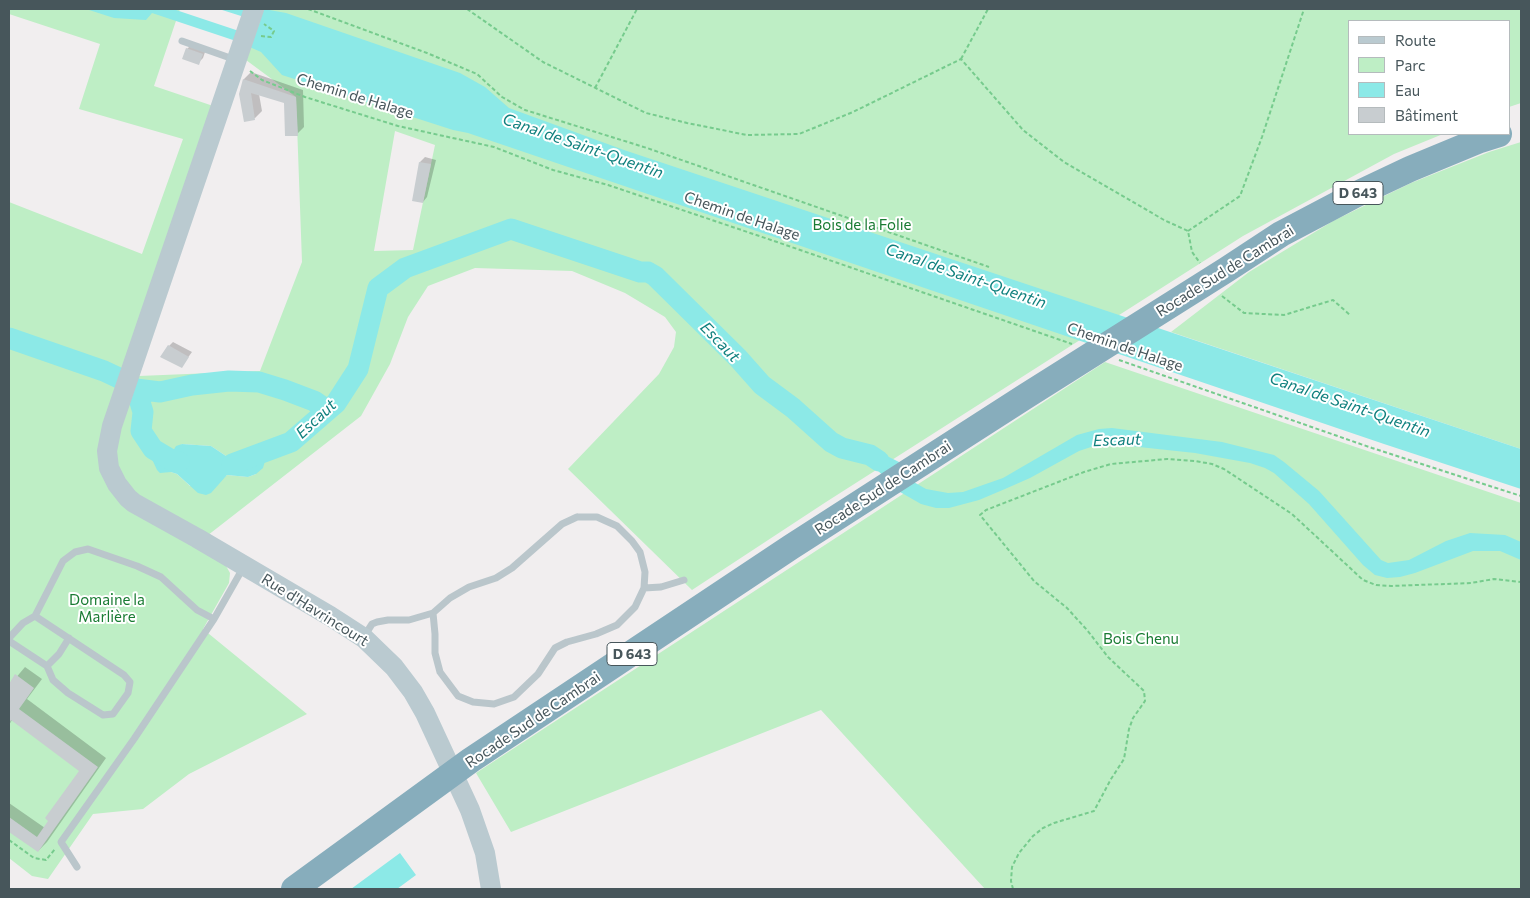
<!DOCTYPE html>
<html>
<head>
<meta charset="utf-8">
<style>
	body { margin:0 }
	#map { position:relative; width:1530px; height:898px; overflow:hidden; background:#f1eeef; font-family:Commissioner,sans-serif }
	canvas { display:block }
	.frame { position:absolute; inset:0; border:10px solid #47565b; pointer-events:none }
	.legend { position:absolute; left:1348px; top:20px; width:162px; height:115px; box-sizing:border-box; background:#fff; border:1px solid #b5bbbd; margin:0; padding:6px 9px; list-style:none; font-size:15px; color:#47565b }
	.legend li { display:flex; align-items:center; gap:10px; height:25px }
	.legend b { width:25px; border:1px solid #b5bbbd }
</style>
</head>
<body>
<div id="map">
<canvas width="1530" height="898"></canvas>
<div class="frame"></div>
<ul class="legend">
<li><b style="height:6px;background:#bacad0"></b>Route</li>
<li><b style="height:14px;background:#beeec5"></b>Parc</li>
<li><b style="height:14px;background:#8ce9e7"></b>Eau</li>
<li><b style="height:14px;background:#c8cdd0"></b>Bâtiment</li>
</ul>
</div>
<script>
const ctx = document.querySelector('canvas').getContext('2d');
ctx.lineJoin = 'round';
function paint(path, color) { ctx.fillStyle = color; ctx.fill(path, 'evenodd'); }
const toPath = rows => new Path2D(rows.map(r => 'M' + r).join(''));
function stroke(path, color, width, dash) { ctx.strokeStyle = color; ctx.lineWidth = width; ctx.lineCap = dash ? 'butt' : 'round'; ctx.setLineDash(dash || []); ctx.stroke(path); }
function drawText(font, color, halo, rows, align = 'center') {
  ctx.font = font + ' Commissioner,sans-serif'; ctx.lineWidth = 4; ctx.setLineDash([]); ctx.textBaseline = 'middle'; ctx.strokeStyle = halo; ctx.fillStyle = color; for (const [text, x, y, turn = 0] of rows) {
    ctx.save(); ctx.translate(x, y); ctx.rotate((+turn || 0) * Math.PI / 180); ctx.textAlign = isNaN(turn) ? turn : align; if (halo) ctx.strokeText(text, 0, 0); ctx.fillText(text, 0, 0); ctx.restore();
  }
}
paint(toPath([
	[9,9,180,9,154,86,228,111,139,376,260,371,302,262,296,97,246,60,264,9,1521,9,1521,103,1509,107,1509,21,1349,21,1349,134,1443,134,1394,154,1243,236,826,502,692,590,568,469,659,374,674,347,676,332,665,317,625,293,572,271,475,268,428,286,408,317,390,364,361,416,194,546,225,564,230,573,229,583,203,629,307,714,189,774,143,809,93,814,48,879,32,876,9,858,9,202,142,254,183,139,79,109,100,44,9,14],
	[395,131,435,145,413,250,374,251],
	[182,444,211,446,226,456,233,459,246,454,256,474,248,477,227,475,222,479,190,486,177,474,171,472,162,446,173,451],
	[1521,142,1521,449,1171,332,1249,272,1333,221,1411,183,1489,152],
	[1105,362,1521,503,1521,889,985,889,821,710,511,832,476,773]
]), '#beeec5');
paint(toPath([
	[86,9,173,9,239,31,255,35,260,22,219,9,254,9,264,11,264,9,286,13,460,73,485,87,509,108,624,150,1521,449,1521,489,1384,444,468,133,453,130,282,75,261,52,236,41,152,13,146,20,114,18],
	[1112,428,1222,442,1274,455,1284,462,1319,491,1381,560,1388,563,1409,560,1446,541,1470,533,1505,535,1521,542,1521,560,1500,551,1473,551,1415,573,1400,577,1387,578,1375,575,1363,565,1309,504,1274,473,1265,468,1250,463,1195,453,1111,444,1091,447,1079,451,1030,478,1005,489,979,500,949,508,936,508,921,504,900,492,873,466,865,462,849,459,855,443,871,448,899,462,912,481,926,489,948,493,963,492,1003,478,1077,435,1099,429],
	[182,444,211,446,226,456,233,458,246,454,258,453,262,455,265,461,263,468,256,474,248,477,227,475,211,493,206,495,198,493,177,474,171,472,160,473,157,470,151,457,152,450,156,447,162,446,173,451,176,446],
	[400,853,416,875,397,889,351,889]
]), '#8ce9e7');
paint(toPath([
	[192,44,206,49,203,58,198,63,187,49],
	[251,72,303,90,304,127,297,134,286,102,259,94,262,111,255,118,245,121,240,94,244,79],
	[425,157,436,160,427,197,423,202,413,200,420,162],
	[173,342,192,352,181,367,169,346],
	[25,667,42,679,27,699,106,758,47,842,38,851,9,830,9,803,45,828,81,770,12,720,9,725,9,686]
]), '#0003');
stroke(toPath([
	[9,338,104,371,121,379,136,389,143,412,141,431,153,449,175,462,179,462],
	[136,389,160,392,192,385,229,381,259,382,285,390,314,401,327,410],
	[232,464,291,442,336,403,358,369,378,288,405,268,511,229,640,272,648,272,655,276,738,358,762,385,793,408,831,442,842,448,870,455,879,461]
]), '#8ce9e7', 21);
paint(toPath([
	[186,48,203,54,199,65,182,59],
	[243,79,296,97,298,136,285,136,284,103,251,93,255,120,244,122,239,94],
	[419,162,431,164,423,203,412,201],
	[168,345,189,357,182,368,160,357],
	[15,674,34,688,19,709,98,767,38,852,9,832,9,817,37,837,48,821,45,818,79,771,11,720,9,724,9,684]
]), '#c8cdd0');
stroke(toPath([
	[308,9,427,53,477,74,502,97,525,110,647,148,989,267],
	[467,9,543,62,646,113,687,123,747,135,799,134,853,112,961,59,1023,130,1064,162,1164,220,1188,231,1192,252,1200,263],
	[261,36,271,37,274,31,264,24],
	[961,59,988,9],
	[250,71,262,80,305,97,398,126,494,147,553,170,608,185,780,243,1072,344],
	[595,88,637,9],
	[1188,231,1240,196,1262,137,1304,9],
	[1222,296,1244,313,1284,315,1333,300,1350,315],
	[1119,360,1372,448,1521,496],
	[9,840,34,858,46,860,55,849],
	[1013,889,1011,881,1012,867,1019,853,1033,836,1043,828,1054,823,1094,811,1111,779,1124,759,1129,729,1133,718,1145,701,1144,691,1108,657,1087,630,1067,608,1034,581,980,515,986,510,1084,472,1111,464,1167,459,1195,461,1212,464,1224,469,1292,514,1363,580,1376,585,1391,586,1471,583,1494,579,1521,582]
]), '#76cb8d', 2, [4, 2.5]);
stroke(toPath([
	[182,41,236,60],
	[577,517,597,517,617,526,632,541,640,552,645,572,644,588,635,607,617,625,596,634,567,642,555,648,538,674,514,697,494,704,473,702,458,696,440,672,435,653,435,634,433,613,450,598,469,587,496,578,512,568,562,524,577,517],
	[644,588,661,587,684,580],
	[365,635,372,624,377,622,388,620,409,620,433,613],
	[9,638,23,623,35,616],
	[9,641,47,666,53,680,68,693,103,715,113,714,128,693,130,682,124,675,35,616,63,561,75,552,88,549,137,566,161,577,197,610,214,619],
	[47,666,59,654,69,638],
	[77,867,61,842,134,739,214,619,243,568]
]), '#bac6cb', 7);
stroke(toPath([
	[254,9,112,426,107,451,109,468,117,484,128,498,134,503,197,538,330,616,364,638,394,667,413,692,425,713,470,810,485,853,491,889]
]), '#bacad0', 20);
stroke(toPath([
	[294,889,471,760,791,547,1026,396,1226,270,1281,234,1355,195,1410,169,1480,140,1499,134]
]), '#87adbc', 26);
for (const [x, y, w] of [
	[1358,193,50],
	[632,654,50]
]) { const box = new Path2D(); box.roundRect(x - w / 2, y - 11.5, w, 23, 4); ctx.fillStyle = '#fff'; ctx.fill(box); stroke(box, '#47565b', 1); }
drawText('bold 14px', '#47565b', null, [
	["D 643",1358,193],
	["D 643",632,654]
]);
drawText('15px', '#47565b', '#fff', [
	["Chemin de Halage",355,96,17],
	["Chemin de Halage",742,216,19],
	["Rocade Sud de Cambrai",1225,271,-32],
	["Chemin de Halage",1125,347,19],
	["Rocade Sud de Cambrai",883,488,-33],
	["Rue d'Havrincourt",315,610,32],
	["Rocade Sud de Cambrai",533,720,-34]
]);
drawText('15px', '#197b33', '#fff', [
	["Bois de la Folie",862,225],
	["Domaine la",107,600],
	["Marlière",107,617],
	["Bois Chenu",1141,639]
]);
drawText('italic 16px', '#10807e', '#fff', [
	["Canal de Saint-Quentin",583,146,19],
	["Canal de Saint-Quentin",966,276,19],
	["Escaut",720,342,46],
	["Canal de Saint-Quentin",1350,405,19],
	["Escaut",316,419,-43],
	["Escaut",1117,440,-2]
]);
</script>
</body>
</html>
